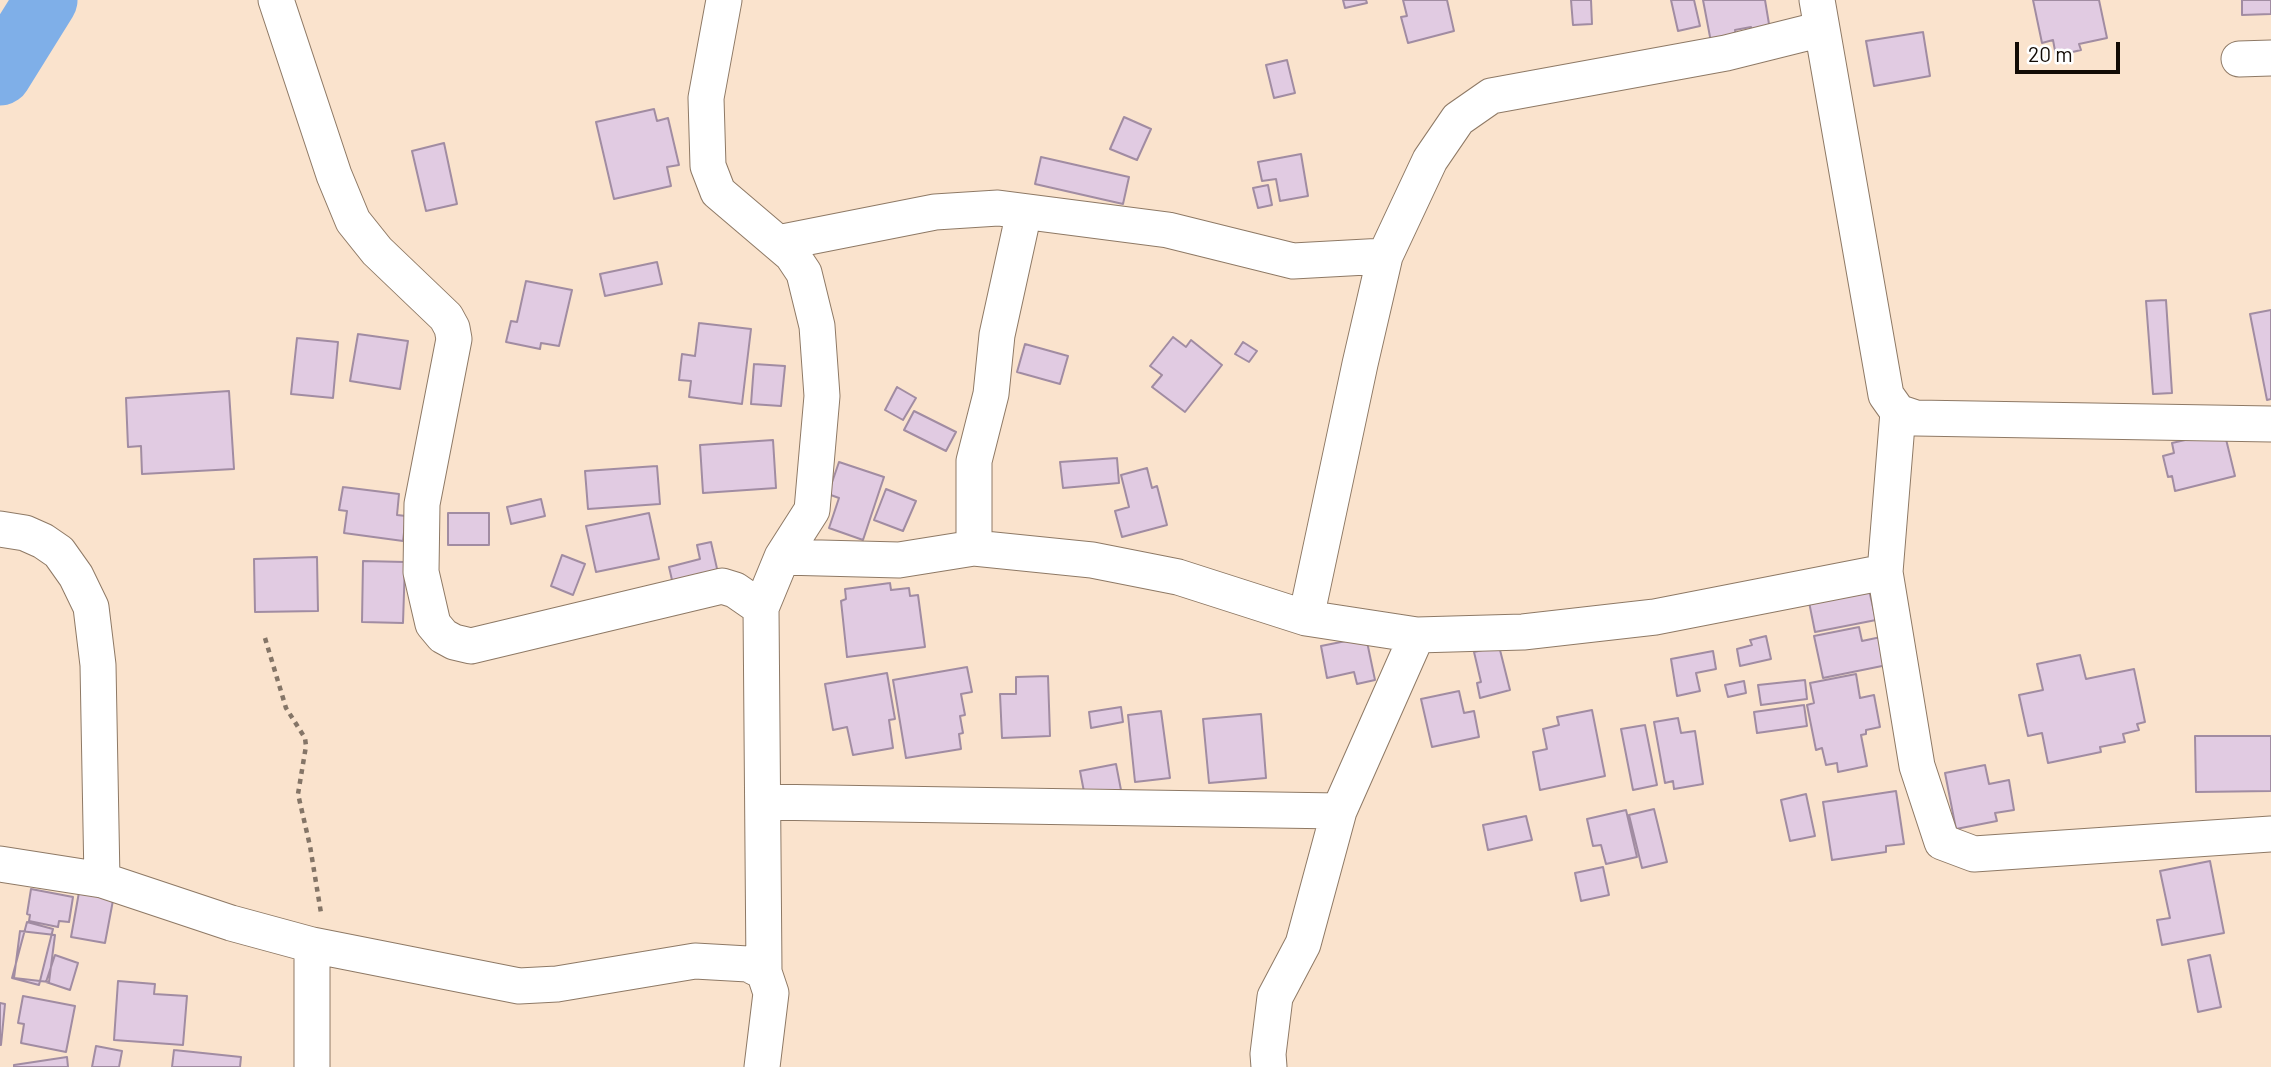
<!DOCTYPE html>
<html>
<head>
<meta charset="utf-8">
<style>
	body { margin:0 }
	#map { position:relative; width:2271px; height:1067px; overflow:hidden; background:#fae3cd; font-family:Barlow,sans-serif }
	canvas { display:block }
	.scale { position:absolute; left:2015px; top:42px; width:105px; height:32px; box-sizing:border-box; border:4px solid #120b05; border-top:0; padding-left:9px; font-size:21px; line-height:24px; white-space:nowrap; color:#120b05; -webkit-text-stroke:5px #fff; paint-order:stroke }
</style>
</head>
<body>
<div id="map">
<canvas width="2271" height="1067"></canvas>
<div class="scale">20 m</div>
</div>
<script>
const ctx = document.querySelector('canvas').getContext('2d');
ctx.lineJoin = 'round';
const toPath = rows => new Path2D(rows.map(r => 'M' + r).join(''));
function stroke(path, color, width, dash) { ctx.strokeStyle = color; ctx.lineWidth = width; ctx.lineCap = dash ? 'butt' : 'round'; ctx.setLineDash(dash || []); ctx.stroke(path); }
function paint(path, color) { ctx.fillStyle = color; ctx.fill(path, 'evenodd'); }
stroke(toPath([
	[0,74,46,0]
]), '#7fafe8', 63);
const building = toPath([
	[1343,0,1366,0,1367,3,1345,8,1343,0],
	[1403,0,1447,0,1454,31,1408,43,1401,17,1407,16,1403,0],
	[1571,0,1591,0,1592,24,1573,25,1571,0],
	[1671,0,1694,0,1700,26,1678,31,1671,0],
	[1703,0,1765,0,1770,30,1752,33,1751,27,1735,30,1736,38,1711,42,1703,0],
	[2033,0,2099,0,2107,38,2079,44,2081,50,2056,56,2053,40,2042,43,2033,0],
	[2242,0,2271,0,2271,14,2242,15,2242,0],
	[1923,32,1930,76,1874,86,1866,41,1923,32],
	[1287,60,1295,93,1274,98,1266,65,1287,60],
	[654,109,657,121,668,118,679,165,667,167,671,186,614,199,596,122,654,109],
	[1124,117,1151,129,1137,160,1110,149,1124,117],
	[444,143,457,204,426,211,412,151,444,143],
	[1301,154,1308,196,1280,201,1276,179,1262,181,1258,162,1301,154],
	[1041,157,1129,177,1123,204,1035,184,1041,157],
	[1268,185,1272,205,1258,208,1253,188,1268,185],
	[657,262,662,284,605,296,600,274,657,262],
	[526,281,572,290,559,346,541,343,540,349,506,342,511,321,517,322,526,281],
	[2166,300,2172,393,2153,394,2146,301,2166,300],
	[2271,310,2271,399,2267,400,2250,314,2271,310],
	[699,323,751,329,742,404,689,397,691,381,679,380,682,354,695,356,699,323],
	[358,334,408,341,400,389,350,381,358,334],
	[1173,337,1186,347,1191,340,1222,365,1185,412,1152,387,1162,375,1150,366,1173,337],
	[297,338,338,342,333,398,291,394,297,338],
	[1243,342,1257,351,1249,362,1235,354,1243,342],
	[1025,344,1068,356,1060,384,1017,372,1025,344],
	[754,364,785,366,781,406,751,404,754,364],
	[897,387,916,398,903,420,885,410,897,387],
	[229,391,234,469,142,474,141,446,128,447,126,398,229,391],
	[914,411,956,432,946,451,904,430,914,411],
	[2224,431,2235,476,2175,491,2172,476,2168,477,2163,456,2174,453,2172,443,2224,431],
	[773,440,776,488,703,493,700,445,773,440],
	[1117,458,1119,483,1063,488,1060,462,1117,458],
	[839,462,884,477,863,540,829,528,839,498,828,494,839,462],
	[657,466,660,504,588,509,585,471,657,466],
	[1147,468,1152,488,1157,486,1167,525,1122,537,1115,511,1129,507,1121,475,1147,468],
	[343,487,399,494,397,515,406,516,403,541,344,533,347,511,339,510,343,487],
	[886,489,916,501,903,531,874,520,886,489],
	[541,499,545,516,511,524,507,507,541,499],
	[448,513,489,513,489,545,448,545,448,513],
	[649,513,659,559,596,572,586,526,649,513],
	[711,542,720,582,675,593,669,567,700,559,697,545,711,542],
	[562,555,585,564,573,595,551,586,562,555],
	[317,557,318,611,255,612,254,559,317,557],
	[363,561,405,562,403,623,362,622,363,561],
	[890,583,891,590,909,588,910,596,918,595,925,647,847,657,841,601,846,599,845,589,890,583],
	[1869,590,1876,620,1815,632,1809,602,1869,590],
	[1859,627,1862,641,1881,637,1887,665,1823,678,1814,636,1859,627],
	[1766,636,1771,659,1740,666,1737,649,1752,645,1750,640,1766,636],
	[1366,637,1375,680,1357,684,1354,672,1327,678,1321,646,1366,637],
	[1499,646,1510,690,1480,698,1477,683,1481,682,1474,652,1499,646],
	[1713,651,1716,669,1696,673,1700,691,1677,696,1671,659,1713,651],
	[2080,655,2086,679,2134,669,2145,722,2137,724,2139,730,2123,734,2125,742,2100,747,2101,752,2048,763,2042,733,2028,736,2019,695,2043,690,2037,664,2080,655],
	[967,667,972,692,961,694,965,715,960,716,963,733,959,734,961,749,906,758,893,680,967,667],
	[887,673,895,719,889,720,893,748,853,755,847,727,833,730,825,684,887,673],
	[1856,674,1860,698,1874,695,1880,727,1866,730,1866,734,1861,735,1867,766,1838,772,1837,763,1826,765,1822,748,1816,750,1807,705,1814,703,1810,683,1856,674],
	[1048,676,1050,736,1002,738,1000,694,1016,694,1016,677,1048,676],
	[1805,680,1807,699,1761,705,1758,685,1805,680],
	[1744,681,1746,693,1728,697,1725,685,1744,681],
	[1459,691,1464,713,1474,711,1479,737,1432,747,1421,699,1459,691],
	[1804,705,1807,726,1757,733,1754,712,1804,705],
	[1121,707,1123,722,1091,728,1089,712,1121,707],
	[1592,710,1605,776,1540,790,1533,752,1547,749,1543,729,1559,725,1557,717,1592,710],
	[1161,711,1170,778,1135,782,1128,715,1161,711],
	[1261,714,1266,778,1209,783,1203,719,1261,714],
	[1678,718,1681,733,1695,731,1703,784,1674,789,1673,781,1665,783,1654,722,1678,718],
	[1645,725,1657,785,1633,790,1621,729,1645,725],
	[2195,736,2271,736,2271,791,2196,792,2195,736],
	[1116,764,1121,790,1085,797,1080,771,1116,764],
	[1985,765,1989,784,2009,780,2014,810,1995,813,1997,821,1956,829,1945,773,1985,765],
	[1896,791,1904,844,1886,846,1886,852,1832,860,1823,802,1896,791],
	[1806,794,1815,836,1790,841,1781,800,1806,794],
	[1654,809,1667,862,1642,868,1629,815,1654,809],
	[1626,810,1637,857,1606,864,1601,845,1593,846,1587,819,1626,810],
	[1526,816,1532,840,1488,850,1483,825,1526,816],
	[2210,861,2224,933,2162,945,2157,920,2170,918,2160,871,2210,861],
	[1603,867,1609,895,1581,901,1575,873,1603,867],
	[81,881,114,895,105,943,71,937,81,881],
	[31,889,73,897,69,922,59,921,58,927,29,921,30,915,27,914,31,889],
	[27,922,53,929,39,985,12,978,27,922],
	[20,931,55,935,49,982,14,978,20,931],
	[55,955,78,963,70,990,46,982,55,955],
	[2210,955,2221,1007,2198,1012,2188,960,2210,955],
	[118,981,155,984,154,994,187,996,183,1045,114,1040,118,981],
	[23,996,75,1006,66,1052,21,1043,24,1024,18,1023,23,996],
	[0,1003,5,1004,1,1045,0,1045,0,1003],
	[96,1046,122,1051,119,1067,92,1067,96,1046],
	[174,1050,241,1057,240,1067,172,1067,174,1050],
	[67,1057,68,1067,14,1067,14,1065,67,1057]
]);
paint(building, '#e1cbe2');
stroke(building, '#a18ca2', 2);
const minor = toPath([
	[276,0,334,175,353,221,377,251,446,317,452,328,454,339,422,504,421,572,433,624,443,636,454,642,471,646,722,586,735,590,761,608],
	[724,0,706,98,708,166,718,192,792,255,804,273,817,326,822,396,812,510,782,557,761,608,764,972],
	[1817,0,1886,395,1898,412,1916,418,2271,424],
	[2239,59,2271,58],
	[778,243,935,212,998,208,1168,230,1293,261,1385,256],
	[1898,412,1885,572,1917,766,1942,842,1974,854,2271,834],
	[0,529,25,533,43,541,59,552,76,576,91,607,98,665,102,880],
	[974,548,974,461,991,394,997,335,1024,212],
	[782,557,899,560,974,548,1092,560,1178,577,1306,618,1417,635,1523,632,1655,617,1885,572],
	[1306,618,1360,364,1385,256,1430,160,1458,119,1491,96,1726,53,1822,29],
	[763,802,1339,811],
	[0,864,102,880,231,923,312,945,519,986,557,984,695,961,748,964,764,972,771,993,762,1067],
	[312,1067,312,945],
	[1269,1067,1268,1054,1275,997,1303,944,1339,811,1417,635]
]);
stroke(minor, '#8e7965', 37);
stroke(toPath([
	[265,638,286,708,305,738,306,746,298,794,310,846,321,913]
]), '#847567', 4.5, [5, 5]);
stroke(minor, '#fff', 35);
</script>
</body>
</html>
